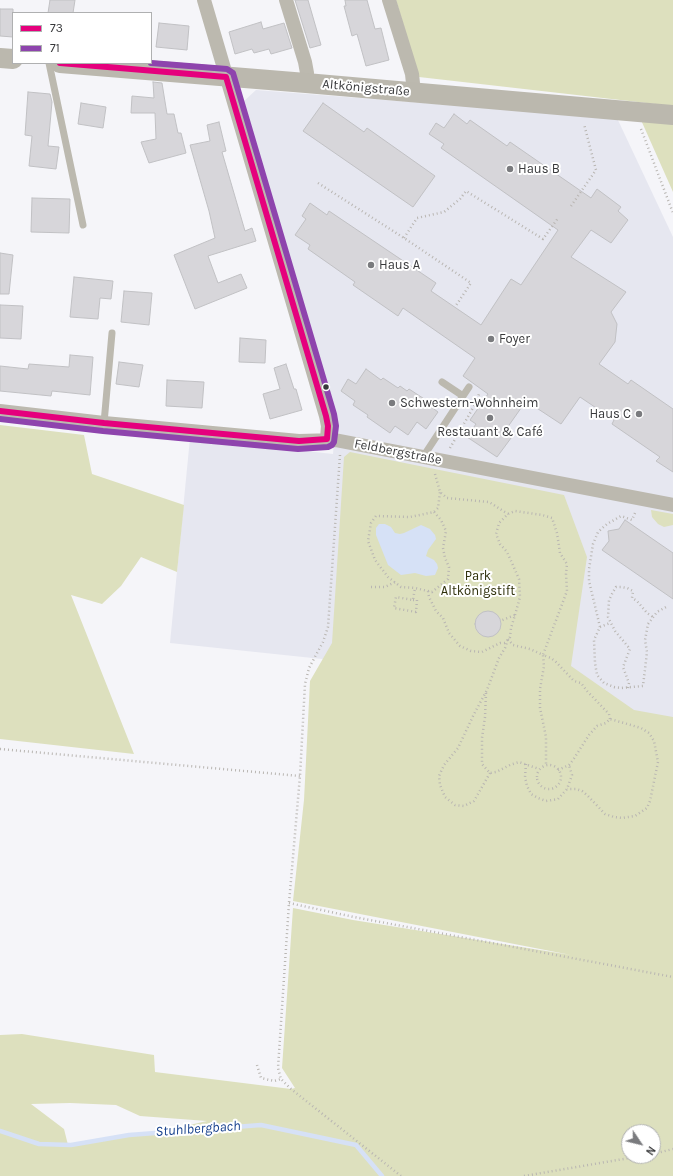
<!DOCTYPE html>
<html>
<head>
<meta charset="utf-8">
<style>
	body { margin:0 }
	#map { position:relative; width:673px; height:1176px; overflow:hidden; background:#f5f5f9; font-family:Karla,sans-serif }
	canvas { display:block }
	.legend { position:absolute; left:12px; top:12px; width:140px; height:52px; box-sizing:border-box; background:#fff; border:1px solid #afb0b1; margin:0; padding:5px 7px; list-style:none; font-size:12px; color:#38393b }
	.legend li { display:flex; align-items:center; gap:8px; height:20px }
	.legend b { width:20px; border:1px solid #afb0b1 }
	.north { position:absolute; left:621px; top:1124px; width:40px; height:40px; box-sizing:border-box; background:#fff; border:1px solid #afb0b1; border-radius:50%; rotate:125deg; font-size:11px; font-weight:700; line-height:16px; text-align:center; color:#38393b }
	.north::after { content:''; display:block; margin:auto; width:14px; height:18px; background:#7a7b7e; clip-path:polygon(50% 0,100% 100%,50% 72%,0 100%) }
</style>
</head>
<body>
<div id="map">
<canvas width="673" height="1176"></canvas>
<ul class="legend">
<li><b style="height:5px;background:#e5007d"></b>73</li>
<li><b style="height:5px;background:#8e44ad"></b>71</li>
</ul>
<div class="north">N</div>
</div>
<script>
const ctx = document.querySelector('canvas').getContext('2d');
ctx.lineJoin = 'round';
function paint(path, color) { ctx.fillStyle = color; ctx.fill(path, 'evenodd'); }
const toPath = rows => new Path2D(rows.map(r => 'M' + r).join(''));
function stroke(path, color, width, dash) { ctx.strokeStyle = color; ctx.lineWidth = width; ctx.lineCap = dash ? 'butt' : 'round'; ctx.setLineDash(dash || []); ctx.stroke(path); }
function drawText(font, color, halo, rows, align = 'center') {
  ctx.font = font + ' Karla,sans-serif'; ctx.lineWidth = 4; ctx.setLineDash([]); ctx.textBaseline = 'middle'; ctx.strokeStyle = halo; ctx.fillStyle = color; for (const [text, x, y, turn = 0] of rows) {
    ctx.save(); ctx.translate(x, y); ctx.rotate((+turn || 0) * Math.PI / 180); ctx.textAlign = isNaN(turn) ? turn : align; if (halo) ctx.strokeText(text, 0, 0); ctx.fillText(text, 0, 0); ctx.restore();
  }
}
paint(toPath([
	[256,90,617,118,673,237,673,973,322,659,170,643,190,438,333,454,336,418,244,101]
]), '#e6e7f0');
paint(toPath([
	[396,0,673,0,673,106,419,77],
	[641,120,673,122,673,192],
	[0,425,84,435,92,474,184,505,177,572,141,557,121,586,102,604,71,595,134,754,0,739],
	[350,452,564,495,587,557,571,666,634,710,673,717,673,1176,0,1176,0,1035,22,1034,154,1055,155,1072,291,1089,295,1088,282,1068,293,908,353,920,571,955,293,901,304,800,310,681,332,643,344,457],
	[70,1103,116,1105,140,1116,207,1121,141,1136,129,1135,68,1145,64,1129,31,1104],
	[629,1132,653,1132,653,1156,629,1156],
	[651,510,673,514,673,525,664,527,658,524,652,517]
]), '#dde0be');
paint(toPath([
	[379,524,385,524,391,527,395,533,400,534,404,533,421,525,430,529,435,535,436,539,428,550,426,556,434,560,437,564,438,568,435,575,426,576,415,573,401,575,388,565,376,535,376,528]
]), '#d6e1f6');
stroke(toPath([
	[0,1131,39,1144,71,1145,129,1135,261,1125,356,1145,382,1176]
]), '#d6e1f6', 4.5);
const building = toPath([
	[50,0,75,0,73,13,48,13,50,0],
	[295,0,308,0,321,45,310,48,295,0],
	[345,0,367,0,375,29,381,28,389,60,366,66,357,34,352,36,344,6,346,6,345,0],
	[0,9,13,9,13,37,0,36,0,9],
	[261,22,263,29,284,23,292,48,271,54,269,49,254,53,252,49,235,54,229,32,261,22],
	[159,23,189,26,187,50,156,47,159,23],
	[153,82,162,83,167,114,174,114,178,133,181,133,186,153,149,163,141,142,156,139,155,113,131,113,132,96,154,98,153,82],
	[28,92,50,94,52,102,48,146,59,147,56,169,29,166,32,136,25,135,28,92],
	[81,103,106,107,103,128,78,124,81,103],
	[323,103,364,132,367,128,435,176,413,207,303,131,323,103],
	[454,114,467,124,470,120,507,146,510,142,591,198,597,189,621,207,618,211,628,220,611,243,591,230,571,257,626,292,611,312,617,324,615,342,599,364,628,384,631,380,673,409,673,472,656,461,660,457,612,424,614,420,580,397,561,424,526,401,507,428,514,434,497,457,467,437,476,424,470,420,488,394,463,376,475,358,403,308,398,316,353,285,355,282,308,249,310,245,295,235,306,219,302,216,310,203,327,215,329,211,436,283,431,291,481,325,511,279,521,285,558,230,441,148,444,144,429,134,436,123,444,128,454,114],
	[219,122,226,151,222,152,245,231,252,228,256,241,208,256,218,283,241,274,247,288,195,309,174,255,215,238,209,211,190,145,210,141,207,125,219,122],
	[32,198,70,199,69,233,31,232,32,198],
	[0,253,13,255,9,294,0,294,0,253],
	[74,277,113,281,111,299,100,298,98,319,70,317,74,277],
	[124,291,152,293,149,325,121,322,124,291],
	[0,305,23,306,21,339,0,338,0,305],
	[240,338,266,340,265,363,239,362,240,338],
	[70,355,93,357,90,395,52,391,51,396,0,391,0,366,28,369,29,364,69,367,70,355],
	[119,362,143,365,139,387,116,384,119,362],
	[286,364,294,389,296,389,302,410,270,419,263,394,280,389,274,368,286,364],
	[366,369,381,380,383,378,398,388,400,386,407,391,409,389,432,404,430,406,438,412,426,429,417,422,408,435,395,426,390,433,367,417,368,415,353,405,355,401,341,391,348,379,356,384,366,369],
	[167,380,204,382,202,408,166,406,167,380],
	[625,520,673,553,673,599,602,550,609,541,608,531,619,529,625,520],
	'475 624a13 13 0 1 1 26 0a13 13 0 1 1-26 0Z'
]);
paint(building, '#d7d6da');
stroke(building, '#c1c1c4', 1);
stroke(toPath([
	[641,129,673,213],
	[318,183,404,238,471,283,455,307],
	[571,206,596,170,584,124],
	[404,238,417,218,444,212,460,199,466,191,543,239,558,218],
	[450,448,477,401,479,394],
	[340,455,328,627,323,642,309,668,305,684,300,776,289,903,278,1068,281,1079,291,1089,401,1176],
	[435,474,440,492,447,498,489,502,508,514],
	[434,512,441,520,446,531,443,548,445,558,449,567,448,579,432,592,415,588,401,587,388,577,375,560,368,541,371,523,376,516,410,517,434,512,438,508,440,492],
	[635,513,632,520,621,516,607,524,598,532,593,544,589,569,589,581,600,627,594,640,595,663,597,675,604,683,614,687,621,688,643,686,647,652,645,640,648,624,657,612,666,607],
	[371,587,385,587,395,582],
	[428,591,429,597,436,611,443,618,449,633,460,646,471,651,482,652,500,643,505,643,510,637,511,628,515,615,500,621],
	[413,600,417,600,416,612,394,608,396,597,413,600,415,588],
	[515,615,520,597,519,579,512,563,507,552,500,544,496,534,499,523,508,514,515,511,542,515,552,518,557,533,560,553,567,564,566,574,567,591,543,655,551,658,556,662,574,681,581,683,587,691,609,714,610,719],
	[600,627,610,623],
	[508,639,513,645,530,649,543,655,544,666,540,689,540,708,546,737,546,766],
	[628,688,629,683,623,667,630,649,615,631,608,617,609,600,613,592,616,587,621,587,627,588,633,591,632,598,637,601,647,613,653,617],
	[486,693,485,717,482,738,482,764,490,773,496,772,510,765,519,762,539,769],
	[0,749,300,776],
	[526,764,525,777,527,786,531,794,538,798,546,801,558,799,567,789,572,775,569,765],
	'537 777a12 12 0 1 1 24 0a12 12 0 1 1-24 0Z',
	[558,770,569,765,573,760,589,735,597,726,606,723,610,719,641,728,649,733,654,741,658,762,650,801,647,808,635,816,622,818,614,817,605,814,588,796,582,791,576,789,567,789],
	[490,773,474,801,464,806,455,805,445,797,440,785,439,776,444,765,458,748,474,714,487,690,499,658,505,648,508,639],
	[289,903,354,917,673,977],
	[257,1065,261,1078,274,1081,281,1079],
	[653,1154,673,1149],
	[524,1176,641,1156]
]), '#b9b6b2', 2.5, [1, 3]);
stroke(toPath([
	[49,63,83,225],
	[463,396,469,387],
	[104,423,112,333],
	[423,457,463,396,442,382]
]), '#bcb9af', 7);
stroke(toPath([
	[204,0,326,416,328,426,327,439],
	[286,0,305,62,307,73,306,83],
	[389,0,412,74,414,93],
	[0,411,104,423,299,441,335,440,673,505]
]), '#bcb9af', 14);
stroke(toPath([
	[0,58,13,59],
	[60,63,306,83,673,115]
]), '#bbb8ae', 20);
stroke(toPath([
	[0,411,104,423,299,441,327,439,328,426,326,416,226,77,60,63]
]), '#e5007d', 6);
stroke(toPath([
	[0,419,103,431,298,449,328,447,332,445,334,442,336,426,334,414,233,73,227,69,151,63]
]), '#8e44ad', 6);
for (const [x, y, r, color] of [
	[510,169,4,"#7a7b7e"],
	[371,265,4,"#7a7b7e"],
	[491,339,4,"#7a7b7e"],
	[326,387,3.5,"#38393b"],
	[392,403,4,"#7a7b7e"],
	[639,414,4,"#7a7b7e"],
	[490,418,4,"#7a7b7e"]
]) { const dot = new Path2D(); dot.arc(x, y, r, 0, 2 * Math.PI); ctx.fillStyle = color; ctx.fill(dot); stroke(dot, '#fff', 1.5); }
drawText('13px', '#38393b', '#fff', [
	["Altkönigstraße",366,88,5],
	["Feldbergstraße",398,452,11]
]);
drawText('13px', '#38393b', '#fff', [
	["Haus B",518,169],
	["Haus A",379,265],
	["Foyer",499,339],
	["Schwestern-Wohnheim",400,403],
	["Haus C",631,414,"right"],
	["Restauant & Café",490,432,"center"]
], 'left');
drawText('13px', '#2e2f0a', '#fff', [
	["Park",478,576],
	["Altkönigstift",478,591]
]);
drawText('italic 14px', '#16408d', '#fff', [
	["Stuhlbergbach",198,1129,-4]
]);
</script>
</body>
</html>
